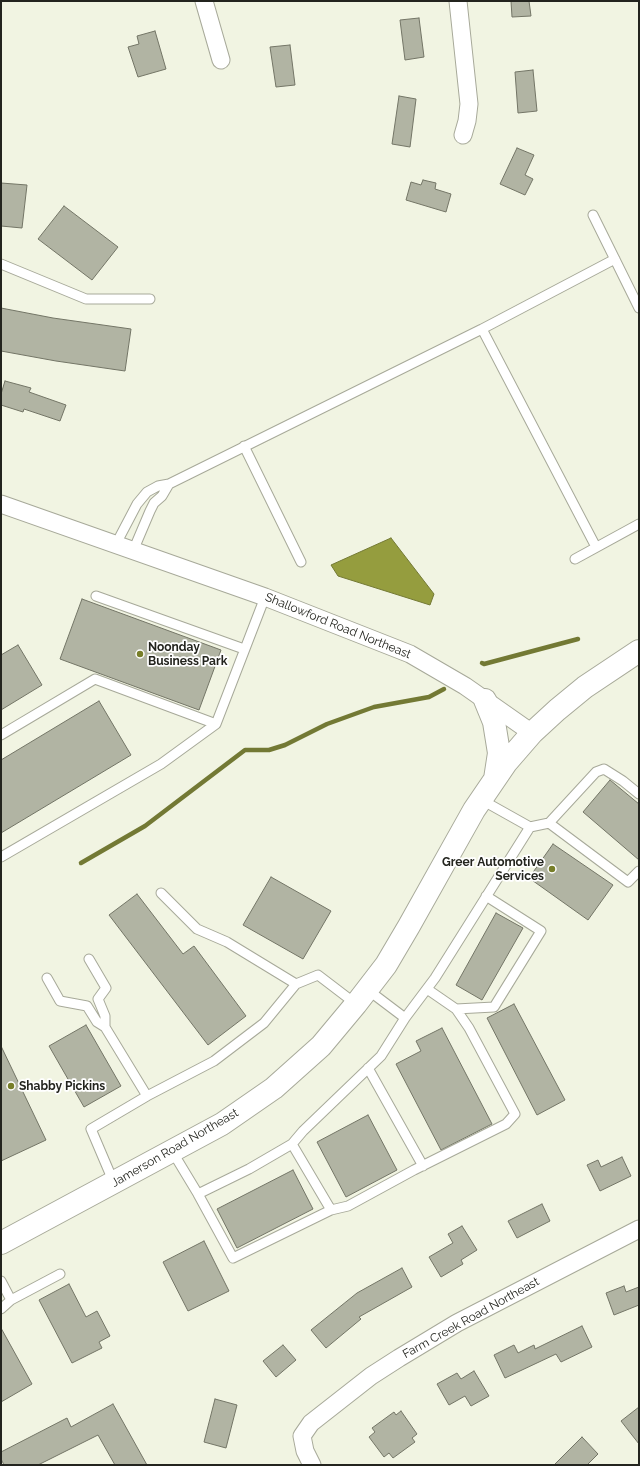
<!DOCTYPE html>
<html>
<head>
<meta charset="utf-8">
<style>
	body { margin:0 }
	#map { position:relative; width:640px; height:1466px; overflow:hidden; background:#f1f4e2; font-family:Raleway,sans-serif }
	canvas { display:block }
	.frame { position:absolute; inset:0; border:2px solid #23241e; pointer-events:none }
</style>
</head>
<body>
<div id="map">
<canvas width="640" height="1466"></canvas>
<div class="frame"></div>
</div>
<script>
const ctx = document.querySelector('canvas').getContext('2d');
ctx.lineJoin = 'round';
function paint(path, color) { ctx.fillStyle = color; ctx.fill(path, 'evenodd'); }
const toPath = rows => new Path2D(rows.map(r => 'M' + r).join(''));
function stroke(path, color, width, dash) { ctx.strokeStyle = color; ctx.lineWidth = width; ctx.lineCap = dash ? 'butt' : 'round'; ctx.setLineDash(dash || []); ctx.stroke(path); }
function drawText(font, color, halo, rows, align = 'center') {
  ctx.font = font + ' Raleway,sans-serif'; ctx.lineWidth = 3.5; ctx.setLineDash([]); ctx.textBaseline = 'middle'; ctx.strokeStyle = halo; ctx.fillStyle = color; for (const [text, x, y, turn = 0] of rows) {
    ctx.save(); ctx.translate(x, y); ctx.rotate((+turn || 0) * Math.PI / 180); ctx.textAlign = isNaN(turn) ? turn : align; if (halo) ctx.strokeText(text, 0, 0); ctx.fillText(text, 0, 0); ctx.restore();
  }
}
const water = toPath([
	[391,538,434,594,430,605,338,576,331,565,391,538]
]);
paint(water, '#959d3e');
stroke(water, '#737934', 1);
stroke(toPath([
	[482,663,484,664,578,639],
	[81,863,145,826,245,750,269,750,285,745,327,724,374,707,429,697,444,689]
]), '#737934', 4.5);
const building = toPath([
	[511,1,529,1,531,16,512,17,511,1],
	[419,18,424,57,405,60,400,20,419,18],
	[155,31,166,69,138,77,128,47,139,44,137,36,155,31],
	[290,45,295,85,276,87,270,47,290,45],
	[533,70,537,111,518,113,515,72,533,70],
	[399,96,416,99,410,147,392,144,399,96],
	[517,148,534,155,525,175,533,179,525,195,500,184,517,148],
	[423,180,436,183,435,189,451,194,446,212,406,200,411,182,421,185,423,180],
	[1,183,27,185,22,228,1,226,1,183],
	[64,206,118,247,92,280,38,239,64,206],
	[1,308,53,318,131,329,125,371,56,361,1,351,1,308],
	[5,381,31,388,29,392,66,405,60,421,24,409,23,412,1,405,1,394,5,381],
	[82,599,221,650,199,710,60,659,82,599],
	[18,645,42,685,1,710,1,655,18,645],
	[99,701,131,755,1,833,1,760,99,701],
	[610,780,639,804,639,860,583,812,610,780],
	[553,844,613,885,588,920,529,878,553,844],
	[271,877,331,911,303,959,243,925,271,877],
	[137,894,183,954,194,946,246,1016,208,1045,109,915,137,894],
	[496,913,523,928,482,1000,456,985,496,913],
	[514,1004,565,1100,537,1115,487,1018,514,1004],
	[86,1025,121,1086,84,1107,49,1046,86,1025],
	[442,1028,492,1124,441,1150,396,1064,421,1051,416,1041,442,1028],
	[1,1046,46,1140,1,1161,1,1046],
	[368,1115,397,1170,346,1197,317,1142,368,1115],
	[622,1157,631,1176,600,1191,587,1165,598,1160,601,1167,622,1157],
	[293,1170,313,1209,237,1248,217,1209,293,1170],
	[542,1204,550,1221,517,1238,508,1221,542,1204],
	[462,1226,477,1250,461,1260,463,1264,441,1277,429,1257,453,1243,448,1234,462,1226],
	[204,1241,229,1291,188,1311,163,1262,204,1241],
	[402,1268,412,1287,359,1317,361,1319,326,1348,311,1330,357,1293,402,1268],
	[69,1284,86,1317,97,1311,110,1336,99,1342,102,1348,72,1363,39,1300,69,1284],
	[624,1286,626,1292,639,1287,639,1305,614,1315,606,1293,624,1286],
	[582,1326,592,1347,561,1362,556,1354,505,1378,494,1355,514,1345,518,1353,534,1345,535,1349,582,1326],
	[1,1328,32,1384,1,1402,1,1328],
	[283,1345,296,1360,276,1377,263,1361,283,1345],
	[474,1371,489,1396,471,1406,465,1396,449,1405,437,1384,457,1373,461,1379,474,1371],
	[215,1399,237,1405,226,1448,204,1442,215,1399],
	[113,1404,147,1465,115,1465,98,1435,38,1465,4,1465,1,1459,1,1452,67,1418,71,1427,113,1404],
	[639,1407,639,1444,621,1421,639,1407],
	[401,1411,417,1434,412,1438,415,1442,393,1458,389,1453,384,1457,369,1437,375,1432,372,1428,394,1412,396,1415,401,1411],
	[582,1437,598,1454,587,1465,554,1465,582,1437]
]);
paint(building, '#b1b4a3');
stroke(building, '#737566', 1);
const service = toPath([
	[593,215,639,308],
	[1,264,86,299,150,299],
	[482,329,596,547],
	[244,446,301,562],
	[116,544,137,504,147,492,158,486,169,484,482,329,615,259],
	[133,551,150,511,154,503,162,496,169,484],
	[575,559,639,524],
	[96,596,244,649],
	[1,735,95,679,216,724],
	[480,799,530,827,549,823,596,772,604,769,623,781,639,794],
	[549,823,628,882,639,871],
	[1,857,161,764,216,724,265,597],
	[161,893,197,929,227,942,296,984,318,975,356,1004],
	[89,959,106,988,98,999,105,1016,105,1027,147,1096],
	[47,978,60,1001,87,1006,97,1022,105,1027],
	[368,990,405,1018,435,978,530,827],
	[456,1009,494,1007,541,931,486,896],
	[368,1068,423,1166],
	[292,1144,331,1210],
	[172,1151,198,1194,249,1169,292,1144,303,1131,381,1056,405,1018],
	[114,1183,91,1129,147,1096,214,1061,264,1023,296,984],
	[198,1194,233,1258,331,1210,348,1206,414,1170,506,1124,515,1114,469,1028,456,1009,427,989],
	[1,1281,11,1300,1,1309],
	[11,1300,60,1274]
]);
const minor = toPath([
	[204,1,221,60],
	[458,1,469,104,467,121,463,135],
	[1,504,265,597,410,654,465,686,532,733],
	[312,1465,305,1451,302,1436,311,1423,371,1376,399,1358,457,1323,639,1229]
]);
const tertiary = toPath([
	[485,700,494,722,499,753,495,779],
	[1,1243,222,1124,274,1088,321,1046,356,1004,386,965,409,926,474,810,506,763,532,733,557,710,585,687,639,651]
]);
stroke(service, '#a7a999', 11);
stroke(minor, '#a7a999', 19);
stroke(tertiary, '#a7a999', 24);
stroke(service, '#fff', 9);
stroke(minor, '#fff', 17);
stroke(tertiary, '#fff', 22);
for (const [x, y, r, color] of [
	[140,654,4,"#777e29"],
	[552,869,4,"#777e29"],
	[11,1086,4,"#777e29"]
]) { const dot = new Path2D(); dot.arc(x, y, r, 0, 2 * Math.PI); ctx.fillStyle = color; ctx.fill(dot); stroke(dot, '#fff', 1.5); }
drawText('12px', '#23241e', '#fff', [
	["Shallowford Road Northeast",338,626,22],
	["Jamerson Road Northeast",175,1148,-30],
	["Farm Creek Road Northeast",471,1318,-29]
]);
drawText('bold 12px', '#23241e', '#fff', [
	["Noonday",148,647],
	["Business Park",148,661],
	["Greer Automotive",544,862,"right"],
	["Services",544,876,"right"],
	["Shabby Pickins",19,1086]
], 'left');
</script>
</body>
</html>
